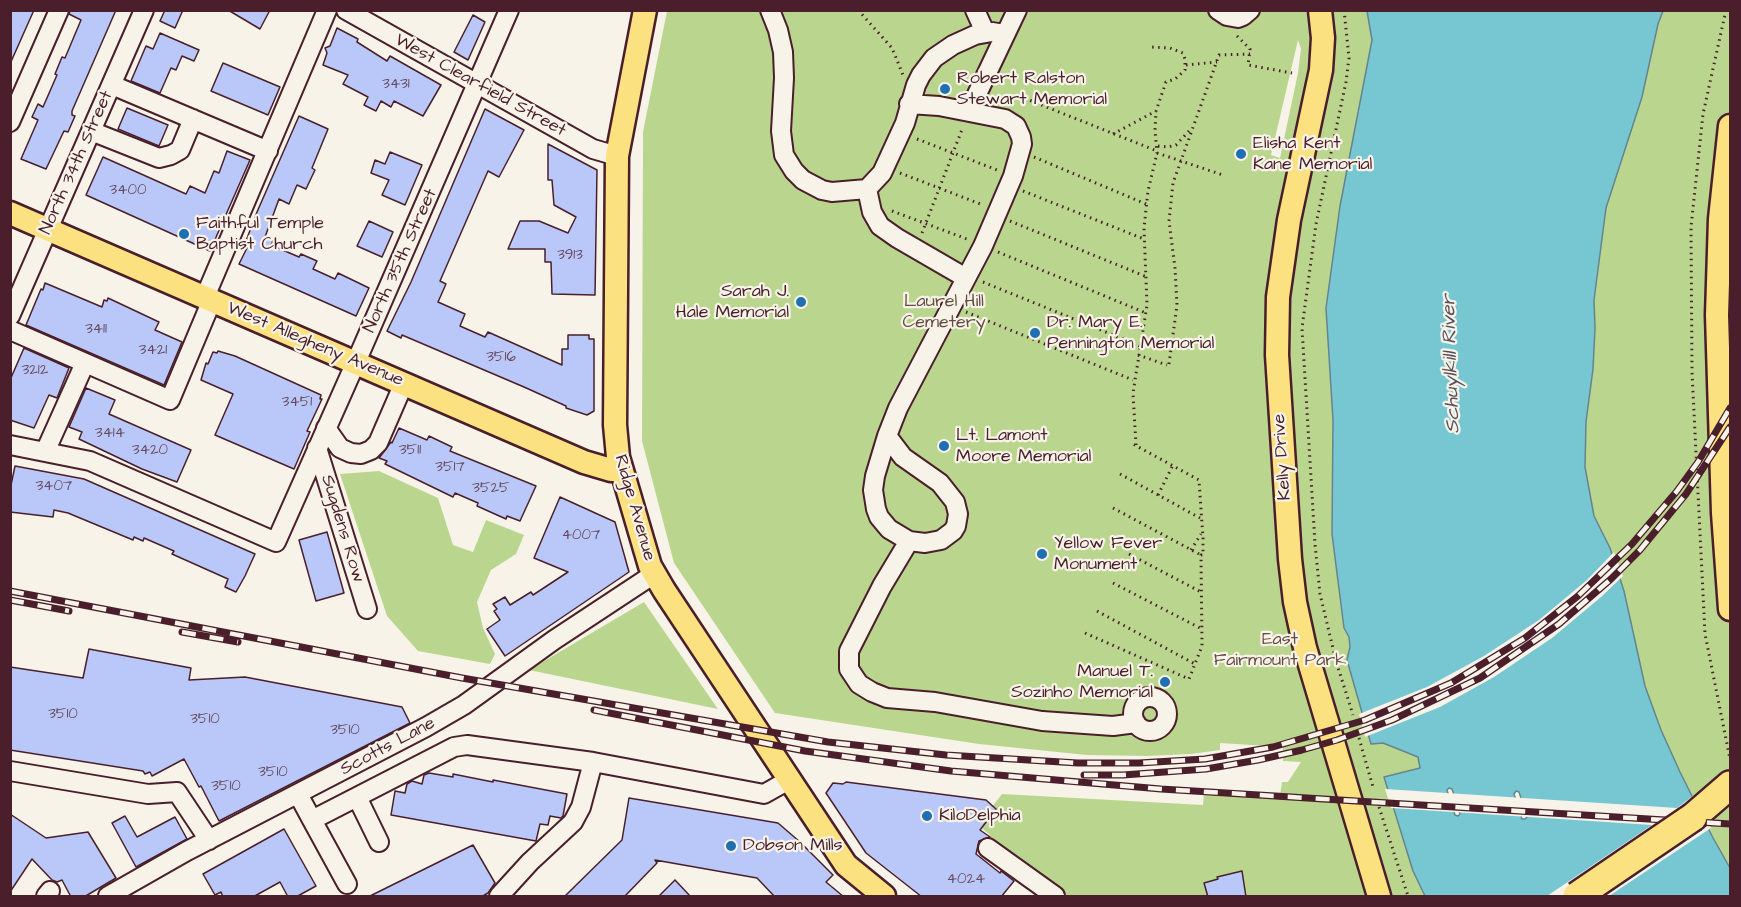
<!DOCTYPE html>
<html>
<head>
<meta charset="utf-8">
<style>
	body { margin:0 }
	#map { position:relative; width:1741px; height:907px; overflow:hidden; background:#f7f3e8; font-family:"Architects Daughter",sans-serif }
	canvas { display:block }
	.frame { position:absolute; inset:0; border:12px solid #4a1f2b; pointer-events:none }
</style>
</head>
<body>
<div id="map">
<canvas width="1741" height="907"></canvas>
<div class="frame"></div>
</div>
<script>
const ctx = document.querySelector('canvas').getContext('2d');
ctx.lineJoin = 'round';
function paint(path, color) { ctx.fillStyle = color; ctx.fill(path, 'evenodd'); }
const toPath = rows => new Path2D(rows.map(r => 'M' + r).join(''));
function stroke(path, color, width, dash) { ctx.strokeStyle = color; ctx.lineWidth = width; ctx.lineCap = dash ? 'butt' : 'round'; ctx.setLineDash(dash || []); ctx.stroke(path); }
function drawText(font, color, halo, rows, align = 'center') {
  ctx.font = font + ' "Architects Daughter",sans-serif'; ctx.lineWidth = 4.5; ctx.setLineDash([]); ctx.textBaseline = 'middle'; ctx.strokeStyle = halo; ctx.fillStyle = color; for (const [text, x, y, turn = 0] of rows) {
    ctx.save(); ctx.translate(x, y); ctx.rotate((+turn || 0) * Math.PI / 180); ctx.textAlign = isNaN(turn) ? turn : align; if (halo) ctx.strokeText(text, 0, 0); ctx.fillText(text, 0, 0); ctx.restore();
  }
}
paint(toPath([
	[667,11,1367,11,1372,40,1355,126,1326,308,1333,420,1332,534,1344,628,1349,637,1350,647,1347,660,1371,744,1383,743,1418,757,1420,768,1385,778,1413,871,1425,896,1066,896,1049,886,989,838,990,835,978,825,1002,794,1203,805,1204,791,1280,796,1282,782,1288,782,1301,762,1283,761,1283,747,1220,743,1220,750,1191,754,1146,756,1087,755,979,744,775,713,674,563,642,441,643,132],
	[1298,40,1301,49,1298,73,1280,158,1271,155],
	[1663,11,1730,11,1730,868,1712,836,1680,772,1661,730,1645,686,1624,591,1610,548,1594,516,1585,467,1586,422,1593,369,1595,328,1594,300,1606,208,1642,97,1658,24],
	[379,471,438,498,453,545,473,552,486,520,524,535,516,554,491,570,477,602,483,628,495,654,490,664,418,651,387,616,340,474],
	[644,602,718,709,529,670]
]), '#bad68e');
const water = toPath([
	[1367,11,1663,11,1658,24,1642,97,1606,208,1594,300,1595,328,1593,369,1586,422,1585,467,1594,516,1610,548,1624,591,1645,686,1661,730,1680,772,1712,836,1730,868,1730,896,1425,896,1413,871,1384,777,1420,768,1418,757,1383,743,1371,744,1347,660,1350,647,1349,637,1344,628,1332,534,1333,420,1326,308,1340,206,1372,40,1367,11],
	[1449,788,1452,789,1460,814,1458,816,1455,815,1447,790,1449,788],
	[1516,791,1519,792,1527,817,1525,819,1522,819,1514,794,1516,791]
]);
paint(water, '#77c7d2');
stroke(water, '#65848f', 1.5);
paint(toPath([
	[1614,552,1623,576,1601,597,1552,638,1494,677,1440,707,1365,737,1359,714,1427,687,1484,656,1539,620,1587,580],
	[1385,789,1677,808,1694,795,1711,828,1609,896,1547,896,1652,825,1391,808]
]), '#f7f3e8');
const building = toPath([
	[10,10,34,10,10,64,10,10],
	[70,10,116,10,72,111,72,115,75,116,68,132,64,131,46,169,21,159,38,120,32,117,38,104,43,107,57,75,55,74,62,57,65,58,81,20,69,14,70,10],
	[165,10,183,10,175,28,160,21,165,10],
	[228,10,270,10,260,29,228,10],
	[473,15,485,22,468,60,454,52,473,15],
	[337,28,358,39,357,42,387,61,390,56,441,85,423,116,394,101,391,107,381,101,376,111,364,105,368,97,343,84,348,75,323,65,327,53,325,48,330,46,337,28],
	[160,33,199,50,194,61,182,56,176,70,171,68,160,93,131,81,146,46,153,49,160,33],
	[223,63,280,87,268,115,211,91,223,63],
	[127,108,168,125,159,146,118,129,127,108],
	[485,109,524,130,499,177,488,171,440,281,446,284,438,302,465,314,460,326,485,337,488,332,562,365,562,349,568,349,568,335,589,335,589,339,594,339,594,411,587,415,566,408,566,406,524,387,402,335,401,338,387,331,411,282,485,109],
	[299,116,328,129,312,168,315,170,306,189,297,185,289,204,279,199,265,237,273,241,271,245,299,257,301,254,317,261,313,269,335,279,338,273,369,288,356,316,239,264,248,246,245,245,246,241,257,212,299,116],
	[548,144,597,170,595,295,552,294,551,262,545,262,545,249,508,249,520,221,539,221,568,233,576,217,554,205,552,180,548,180,548,144],
	[227,151,250,160,210,251,86,195,103,157,186,194,190,186,205,193,214,171,219,173,227,151],
	[390,152,422,165,405,205,382,195,389,180,371,173,375,160,385,164,390,152],
	[369,221,393,232,382,257,357,246,369,221],
	[45,283,102,307,104,300,107,301,108,298,159,322,155,330,182,342,164,385,26,325,41,289,43,290,45,283],
	[24,348,69,368,57,398,49,395,34,428,10,420,10,380,24,348],
	[218,351,235,356,321,395,320,399,322,399,307,431,310,432,294,469,215,435,233,394,201,380,206,363,208,364,213,352,217,353,218,351],
	[86,388,115,400,109,414,191,450,177,482,142,469,79,439,82,432,69,427,86,388],
	[399,428,427,440,429,436,452,447,450,451,536,486,520,521,507,516,506,519,477,506,478,503,455,493,453,497,385,464,387,461,379,458,391,442,392,443,399,428],
	[15,466,84,479,255,554,245,576,236,592,225,587,228,579,172,554,174,551,144,538,143,541,134,537,133,540,68,513,54,510,53,517,10,512,10,490,15,466],
	[560,497,615,522,629,572,505,656,487,629,500,620,494,611,497,609,493,604,505,597,510,605,531,592,533,595,568,572,534,558,560,497],
	[327,532,344,593,316,601,299,540,327,532],
	[89,649,191,668,189,680,245,677,402,707,410,723,219,821,201,786,199,787,184,759,152,776,150,772,145,774,143,771,10,750,10,667,83,678,89,649],
	[429,773,453,777,453,774,493,782,493,780,567,794,563,816,561,818,550,816,548,825,540,824,536,841,391,815,395,791,405,793,407,784,412,781,422,784,424,775,429,773],
	[846,782,986,800,996,809,980,830,990,837,979,841,976,854,1000,873,1001,871,1014,881,1001,897,922,897,866,853,826,793,833,783,843,784,846,782],
	[629,798,778,823,800,842,833,875,826,882,844,897,775,897,757,878,655,860,657,863,624,897,564,897,622,840,629,798],
	[10,814,46,838,88,832,116,878,84,897,71,897,62,880,57,882,52,880,32,859,10,892,10,814],
	[125,816,137,837,175,817,187,839,136,867,112,823,125,816],
	[284,829,316,886,296,897,288,897,280,882,253,897,223,897,221,892,215,895,203,874,284,829],
	[473,845,495,883,488,893,481,897,368,897,473,845],
	[1242,871,1246,897,1208,897,1204,883,1218,879,1217,877,1242,871],
	[675,880,691,897,658,897,675,880]
]);
paint(building, '#bac8f9');
stroke(building, '#4a1f2b', 1.5);
const minor = toPath([
	[346,10,593,149,617,156],
	[770,10,778,30,783,52,784,78,781,131,784,155,794,171,803,180,822,190,832,192,867,189,882,173,905,123,916,85,921,75,934,58,953,45,975,35,992,32,1004,34],
	[975,10,985,32],
	[1218,10,1227,16,1238,18,1243,16,1250,10],
	[112,85,268,151],
	[969,111,1017,10],
	[10,122,59,10],
	[91,131,159,158,171,155,180,150,193,119],
	[867,189,872,212,880,226,897,238,966,278],
	[205,297,327,10],
	[10,316,144,10],
	[10,330,170,400,212,300],
	[326,428,340,448,351,453,361,454,371,450,378,443,404,383],
	[887,436,903,457,940,483,955,502,958,514,956,526,953,531,941,540,925,543,909,541,889,529,879,517,876,509,873,490,875,476,887,436,898,408,983,246,1013,176,1022,144,1021,137,1016,126,1005,119,939,106,909,104],
	[10,445,90,461,276,542,356,362,509,10],
	[317,448,367,609],
	[45,452,85,363],
	[909,541,882,586,849,651,849,669,859,684,872,692,887,698,935,702,1042,721,1113,726,1136,723],
	'1133 714a17 17 0 1 1 34 0a17 17 0 1 1-34 0Z',
	[10,771,148,794,177,792,209,840],
	[298,794,312,820,454,747,467,745,593,762,764,794,789,780],
	[357,797,379,842],
	[312,820,347,884],
	[988,848,1055,896],
	[46,896,50,891],
	[108,896,187,851,426,727,464,705,554,640,654,574],
	[499,896,530,862,573,822,581,807,593,762]
]);
const major = toPath([
	[645,10,617,156,615,425,618,457,650,566,664,590,846,865,884,896],
	[1320,10,1323,38,1321,70,1289,220,1278,297,1277,355,1290,559,1295,602,1305,648,1379,896],
	[1730,126,1720,219,1717,315,1723,513,1730,609],
	[10,213,584,462,611,470,621,470]
]);
const highway = toPath([
	[1693,817,1730,785]
]);
stroke(minor, '#4a1f2b', 22);
stroke(major, '#4a1f2b', 27);
stroke(highway, '#4a1f2b', 32);
stroke(toPath([
	[858,10,892,48,903,75],
	[1344,10,1349,58,1346,82,1316,224,1302,328,1315,544,1320,594,1336,661,1353,715],
	[1726,10,1703,114,1691,227,1692,372,1705,634,1730,759],
	[1237,36,1250,49,1248,65,1292,73],
	[1186,65,1217,62],
	[1019,96,1157,151],
	[1113,134,1156,111,1166,82,1175,79,1185,70,1185,59,1183,53,1170,48,1151,47],
	[917,139,997,170],
	[1158,146,1168,147,1176,145,1189,131],
	[1157,153,1223,175],
	[1034,157,1146,204],
	[900,173,983,205],
	[1023,191,1144,239],
	[892,211,967,239],
	[1010,221,1147,277],
	[922,233,963,127],
	[998,252,1146,313],
	[983,282,1140,346],
	[966,312,1133,380],
	[1138,355,1167,365],
	[1169,364,1177,305,1175,268,1169,221,1173,183,1219,55,1250,54],
	[1136,445,1133,393,1147,305,1144,228,1148,191,1157,153,1155,130,1156,111],
	[1120,474,1200,518],
	[1158,495,1173,465],
	[1113,508,1201,555],
	[1191,550,1201,534],
	[1129,554,1201,592],
	[1113,583,1202,629],
	[1097,611,1195,664],
	[1085,633,1189,679,1202,646,1201,555,1203,555,1203,538,1199,480,1131,443],
	[1359,738,1373,787],
	[1379,807,1408,896]
]), '#4a1f2b', 3, [1.5, 4.5]);
stroke(minor, '#f7f3e8', 18);
stroke(major, '#fbe180', 22);
stroke(highway, '#fbe180', 27);
const rail = toPath([
	[10,591,462,678,828,742,946,755,1078,763,1139,763,1205,759,1273,747,1365,720,1451,683,1525,638,1578,596,1632,544,1677,491,1698,462,1730,408],
	[10,600,69,611],
	[182,632,238,642],
	[594,710,805,751,951,771,1161,789,1730,824],
	[1084,775,1123,775,1206,769,1258,760,1302,750,1337,740,1392,720,1480,678,1559,624,1611,579,1640,550,1686,494,1730,427]
]);
stroke(rail, '#4a1f2b', 7);
stroke(rail, '#f7f3e8', 4.5, [14]);
const highwayBridge = toPath([
	[1577,896,1693,817]
]);
stroke(highwayBridge, '#4a1f2b', 32, []);
stroke(highwayBridge, '#fbe180', 27);
for (const [x, y, r, color] of [
	[945,89,6,"#1f6fb2"],
	[1241,154,6,"#1f6fb2"],
	[184,234,6,"#1f6fb2"],
	[801,302,6,"#1f6fb2"],
	[1035,333,6,"#1f6fb2"],
	[944,446,6,"#1f6fb2"],
	[1042,554,6,"#1f6fb2"],
	[1165,682,6,"#1f6fb2"],
	[927,816,6,"#1f6fb2"],
	[731,846,6,"#1f6fb2"]
]) { const dot = new Path2D(); dot.arc(x, y, r, 0, 2 * Math.PI); ctx.fillStyle = color; ctx.fill(dot); stroke(dot, '#f7f3e8', 2); }
drawText('15px', '#66495e', null, [
	["3431",396,85],
	["3400",128,191],
	["3913",570,256],
	["3411",96,330],
	["3421",153,351],
	["3516",501,358],
	["3212",35,371],
	["3451",297,403],
	["3414",110,434],
	["3420",150,451],
	["3511",410,451],
	["3517",450,468],
	["3407",54,487],
	["3525",491,489],
	["4007",581,536],
	["3510",63,715],
	["3510",205,720],
	["3510",345,731],
	["3510",273,773],
	["3510",226,787],
	["4024",966,880]
]);
drawText('18px', '#4a1f2b', '#f7f3e8', [
	["Robert Ralston",957,79],
	["Stewart Memorial",957,100],
	["Elisha Kent",1253,144],
	["Kane Memorial",1253,165],
	["Faithful Temple",196,224],
	["Baptist Church",196,245],
	["Sarah J.",789,292,"right"],
	["Hale Memorial",789,313,"right"],
	["Dr. Mary E.",1047,323],
	["Pennington Memorial",1047,344],
	["Lt. Lamont",956,436],
	["Moore Memorial",956,457],
	["Yellow Fever",1054,544],
	["Monument",1054,565],
	["Manuel T.",1153,672,"right"],
	["Sozinho Memorial",1153,693,"right"],
	["KiloDelphia",939,816],
	["Dobson Mills",743,846]
], 'left');
drawText('18px', '#4a1f2b', '#f7f3e8', [
	["West Clearfield Street",480,86,29],
	["North 34th Street",77,163,-66],
	["North 35th Street",401,261,-66],
	["West Allegheny Avenue",315,345,23],
	["Kelly Drive",1283,457,-94],
	["Ridge Avenue",634,508,74],
	["Sugdens Row",342,529,73],
	["Scotts Lane",388,747,-28]
]);
drawText('18px', '#664d44', '#f7f3e8', [
	["Laurel Hill",944,302],
	["Cemetery",944,323],
	["East",1280,640],
	["Fairmount Park",1280,661]
]);
drawText('italic 20px', '#58515d', '#f7f3e8', [
	["Schuylkill River",1452,364,-92]
]);
</script>
</body>
</html>
